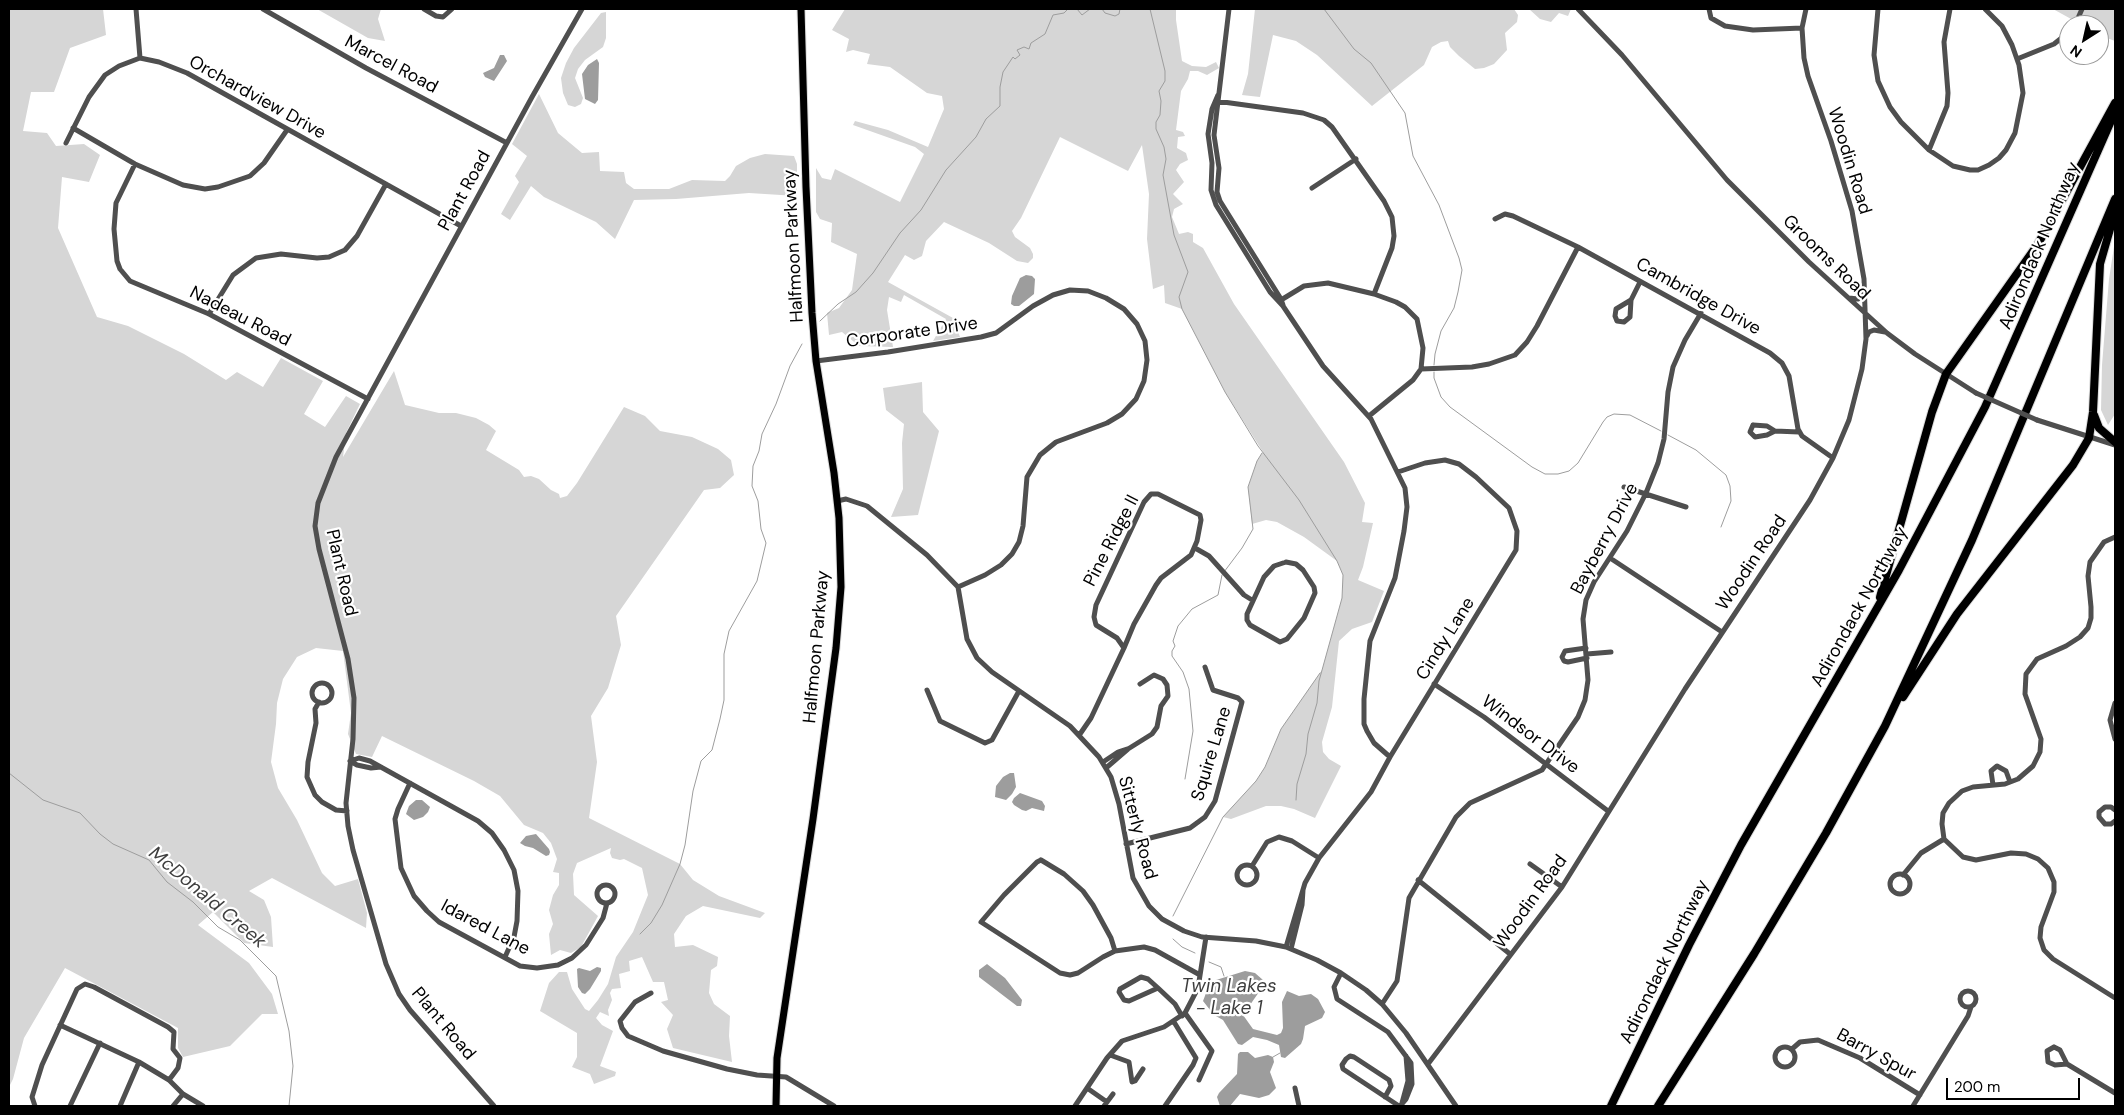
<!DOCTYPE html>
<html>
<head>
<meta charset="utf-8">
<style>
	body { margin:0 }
	#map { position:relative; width:2124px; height:1115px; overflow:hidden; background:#fff; font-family:"DM Sans",sans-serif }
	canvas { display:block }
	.frame { position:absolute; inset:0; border:10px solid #000; pointer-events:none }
	.north { position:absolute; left:2059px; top:15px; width:50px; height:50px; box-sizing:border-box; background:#fff; border:1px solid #999; border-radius:50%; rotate:215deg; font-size:14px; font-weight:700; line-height:20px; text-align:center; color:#000 }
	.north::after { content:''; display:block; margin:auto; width:18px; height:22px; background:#000; clip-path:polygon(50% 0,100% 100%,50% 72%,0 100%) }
	.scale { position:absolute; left:1946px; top:1078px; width:134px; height:22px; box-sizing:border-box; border:2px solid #000; border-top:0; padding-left:6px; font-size:15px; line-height:18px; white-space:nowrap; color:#000; -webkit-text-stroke:4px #fff; paint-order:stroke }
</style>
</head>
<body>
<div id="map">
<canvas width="2124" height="1115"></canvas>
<div class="frame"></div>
<div class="north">N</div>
<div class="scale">200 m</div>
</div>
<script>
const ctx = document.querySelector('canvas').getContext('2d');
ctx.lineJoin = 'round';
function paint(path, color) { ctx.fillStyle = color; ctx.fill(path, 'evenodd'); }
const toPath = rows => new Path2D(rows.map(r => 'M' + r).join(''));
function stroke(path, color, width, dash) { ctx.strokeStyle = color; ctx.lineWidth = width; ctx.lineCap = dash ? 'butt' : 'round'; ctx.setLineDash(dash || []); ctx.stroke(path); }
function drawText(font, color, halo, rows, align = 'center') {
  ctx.font = font + ' "DM Sans",sans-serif'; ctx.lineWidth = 4.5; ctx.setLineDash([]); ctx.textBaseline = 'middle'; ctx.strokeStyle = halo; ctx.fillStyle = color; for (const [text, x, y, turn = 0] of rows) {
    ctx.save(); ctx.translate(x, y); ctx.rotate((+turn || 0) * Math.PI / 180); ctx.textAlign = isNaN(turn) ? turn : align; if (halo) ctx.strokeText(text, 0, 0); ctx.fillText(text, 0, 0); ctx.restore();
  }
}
paint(toPath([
	[9,9,103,9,106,35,70,48,54,92,31,92,23,131,47,133,56,146,84,144,100,155,89,182,62,177,58,228,97,317,128,326,184,354,226,380,237,372,263,387,281,358,323,381,304,414,325,427,346,396,360,404,346,433,343,457,394,371,405,405,439,413,456,413,476,418,489,425,496,431,486,450,519,470,524,477,531,476,539,479,551,490,559,494,560,498,567,496,577,483,624,407,645,416,660,431,692,437,718,449,731,460,734,475,720,488,704,490,616,616,621,645,608,688,591,716,597,762,589,818,680,864,693,880,719,896,765,913,760,918,703,906,686,916,674,934,675,947,693,945,718,957,717,966,711,970,709,993,714,1004,730,1016,729,1036,732,1062,673,1048,667,1029,673,1015,661,1002,668,1000,664,982,653,982,642,957,629,961,630,971,619,974,621,988,612,989,610,993,612,1000,608,1010,609,1016,600,1012,596,1018,602,1025,613,1031,600,1066,616,1072,615,1076,594,1084,590,1074,572,1067,577,1057,577,1033,540,1011,549,983,559,972,567,972,572,989,585,1009,589,1011,598,1000,608,984,616,957,633,932,648,895,642,868,624,859,620,860,612,858,610,853,611,848,577,863,573,874,574,895,598,916,581,947,571,953,560,950,551,955,549,934,553,924,549,910,553,895,559,885,559,873,553,872,557,859,551,843,543,833,524,825,500,796,474,781,382,736,372,757,356,754,348,734,351,713,343,651,316,648,297,657,283,679,277,703,276,724,271,762,278,788,297,820,322,873,335,886,358,879,367,913,366,928,272,878,249,891,264,900,271,917,273,947,244,943,213,912,198,925,249,963,272,994,278,1014,262,1014,230,1046,183,1057,178,1048,178,1028,65,968,24,1038,13,1079,9,1087],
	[317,9,381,9,378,19,385,41,368,38],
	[845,9,1176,9,1176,20,1182,61,1192,66,1206,67,1216,62,1219,68,1207,75,1198,71,1190,71,1188,79,1181,91,1176,130,1183,132,1185,136,1178,137,1177,148,1186,153,1188,160,1180,164,1176,170,1184,182,1173,194,1183,204,1174,209,1172,217,1179,234,1188,232,1193,234,1193,242,1203,248,1234,304,1344,462,1365,503,1362,522,1373,523,1363,567,1358,580,1384,591,1372,622,1352,629,1339,641,1332,707,1322,742,1323,752,1329,759,1341,766,1315,818,1294,809,1281,806,1266,806,1231,819,1223,817,1256,781,1265,767,1281,729,1322,670,1342,598,1343,575,1337,561,1304,537,1277,522,1266,520,1252,524,1248,487,1257,461,1263,452,1225,392,1182,309,1165,303,1164,285,1153,289,1147,239,1149,194,1142,145,1128,171,1060,137,1021,218,1012,231,1015,237,1030,248,1033,254,1033,258,1028,263,1017,261,989,243,944,222,926,241,922,256,914,260,905,255,888,282,953,318,960,337,933,341,946,319,904,295,901,302,889,297,887,310,893,347,859,346,842,332,829,335,827,313,839,308,852,290,857,254,831,242,832,223,820,219,816,212,816,168,822,178,831,180,835,169,900,202,924,154,915,147,853,125,855,121,888,130,928,147,944,109,942,96,927,93,890,67,867,64,870,54,853,50,846,52,849,39,832,30],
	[1255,9,1514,9,1518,15,1517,22,1505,33,1507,50,1494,64,1484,68,1475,69,1459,56,1450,47,1448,41,1441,42,1432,47,1424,65,1372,106,1317,55,1296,41,1273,35,1260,97,1242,95,1248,74],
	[1529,9,1571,9,1568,16,1559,13,1551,22,1540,19],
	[2053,9,2115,9,2115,41,2099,35,2099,25,2082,25],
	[606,12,606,38,603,47,585,60,578,69,575,78,583,98,581,104,575,107,568,105,563,93,561,78,566,63,574,48,601,13],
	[539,94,558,133,582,153,599,152,600,171,624,172,626,183,634,189,669,189,692,180,725,181,730,176,736,166,750,158,765,154,794,156,797,164,797,196,749,193,676,199,634,200,615,239,596,222,544,197,531,186,510,220,501,214,519,182,515,176,527,156,512,144],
	[2115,240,2115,414,2108,425,2101,410,2102,365,2109,279],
	[922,382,923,412,939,431,918,515,891,517,903,489,902,443,904,424,886,410,883,388]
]), '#d6d6d6');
paint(toPath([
	[500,55,504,55,507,61,494,81,485,77,483,73,494,68],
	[597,59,599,63,598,100,595,104,585,99,582,74,588,65],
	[1026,275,1032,276,1035,279,1034,294,1019,306,1014,306,1011,304,1012,296,1020,278],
	[1010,773,1014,773,1016,787,1012,794,1006,800,995,797,996,786,1003,777],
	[1020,793,1042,801,1045,806,1044,811,1032,808,1026,811,1022,810,1014,805,1012,802,1014,798],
	[416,800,422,800,430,807,428,812,423,817,414,820,406,814,409,806],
	[536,834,549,849,550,852,549,855,546,856,533,848,525,846,520,843,526,836],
	[987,964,1005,978,1022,1000,1021,1006,1017,1006,979,977,979,970],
	[597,967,601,968,601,971,590,989,585,994,582,993,578,987,577,969,579,968,590,971],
	[1245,971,1255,973,1263,980,1259,992,1243,1015,1253,1029,1277,1035,1281,1033,1283,1028,1282,1002,1287,991,1299,996,1311,994,1318,999,1325,1012,1322,1018,1305,1026,1303,1039,1301,1044,1285,1058,1281,1057,1279,1045,1267,1040,1253,1037,1242,1045,1238,1044,1223,1020,1214,1015,1203,1001,1208,988,1216,980],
	[1240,1052,1248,1052,1255,1058,1268,1055,1273,1057,1274,1062,1270,1072,1276,1088,1269,1095,1259,1098,1240,1094,1230,1106,1220,1106,1217,1097,1219,1093,1237,1074,1238,1054]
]), '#9d9d9d');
stroke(toPath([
	[1077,9,1082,15,1090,9],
	[1102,9,1105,13,1115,16,1119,14,1120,9],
	[1150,9,1165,71,1165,81,1159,91,1161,101,1160,115,1156,122,1156,129,1164,147,1166,159,1163,175,1174,235,1188,272,1179,297,1182,309,1225,392,1258,446,1299,500,1337,561,1343,575,1342,598,1319,681,1317,703,1308,734,1306,754,1297,784,1296,800],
	[1324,9,1354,49,1371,63,1405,113,1413,156,1439,205,1459,258,1462,270,1458,292,1454,308,1441,331,1435,354,1434,365],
	[820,321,838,304,856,292,873,273,900,233,921,210,946,170,976,137,986,119,1000,106,1000,87,1003,72,1013,57,1015,59,1020,55,1017,50,1024,47,1029,49,1031,43,1045,34,1053,15,1064,13,1068,9],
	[1434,372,1434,378,1441,397,1450,407,1532,467,1545,474,1558,474,1569,471,1578,463,1603,422,1607,417,1614,414,1630,415,1661,431],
	[1668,435,1696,450,1726,475,1730,486,1731,501,1721,527],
	[1224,572,1242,548,1253,529,1248,487,1257,461,1262,453],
	[9,773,43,800,80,813,100,834,113,844,149,860,167,882,193,902,218,927,240,940,276,976,289,1031,293,1066,289,1106],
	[1185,779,1193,731,1189,689,1183,672,1172,656,1172,651,1175,646,1173,641,1178,626,1192,609,1218,595,1222,575],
	[1173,916,1223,817,1256,781,1265,767,1281,729,1320,673],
	[640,934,651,923,662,905,680,864,685,845,693,791,701,761,712,750,720,719,724,700,724,654,729,631,757,581,766,543,761,529,758,501,752,486,753,466,759,451,762,434,776,404,790,366,802,344],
	[1173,939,1182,947,1195,953],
	[1209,962,1221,967,1224,976],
	[1273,1057,1280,1053]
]), '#9d9d9d', 1);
const major = toPath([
	[776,1106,777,1058,813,819,836,648,841,587,839,518,834,473,816,361,812,313,806,187,801,9]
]);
const highway = toPath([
	[2094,415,2099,428,2115,442],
	[1880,597,1932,412,1946,374,2038,244,2115,103],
	[1903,697,1957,614,2073,465,2089,438,2093,412,2100,264,2115,212],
	[1611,1106,1689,945,1741,845,1899,570,1985,407,2115,112],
	[1658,1106,1754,954,1826,833,1885,726,1972,540,2115,199]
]);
stroke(major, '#dbdbdb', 9);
stroke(highway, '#dbdbdb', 10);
stroke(toPath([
	[136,9,140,58],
	[263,9,366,68,507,143],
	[424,9,436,16,443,17,452,9],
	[1229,9,1214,135,1219,168,1217,192,1220,201,1281,299,1283,305],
	[1578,9,1622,55,1727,180,1809,262,1887,333,1915,354,1976,393],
	[1709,9,1711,18,1725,26,1753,30,1802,28],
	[1878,9,1874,55,1878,81,1890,107,1901,122,1929,150,1953,166,1970,170,1978,170,1989,165,1999,158,2006,150,2015,133,2023,93,2019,65,2012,45,2002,26,1985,9],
	[2075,25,2082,9],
	[2017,59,2054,44,2069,32],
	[1218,95,1212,109,1208,134,1212,163,1211,190,1216,205,1270,292,1283,306,1323,366,1371,419,1405,488,1407,507,1404,531,1395,578,1370,641,1364,699,1364,724,1367,731,1374,743,1390,757],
	[1216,101,1303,113,1324,120,1332,127,1384,201,1392,217,1394,236,1392,248,1374,294],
	[73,128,135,164,183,185,205,189,218,187,250,176,264,163,287,130],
	[66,143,89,97,105,75,119,66,140,58,159,62,187,73,461,226],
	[1929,150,1947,106,1948,93,1944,42,1950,9],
	[135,164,116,203,114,229,117,261,120,269,130,281,209,314,368,399],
	[1312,188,1356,159],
	[1495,219,1505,214,1513,216,1578,247,1770,353,1782,363,1789,376,1798,429,1802,436,1833,458],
	[1849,298,1858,299,1863,296,1865,290],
	[1281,300,1304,286,1328,283,1374,294,1396,302,1405,307,1417,319,1423,348,1421,369,1413,380,1369,416],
	[1631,300,1630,317,1624,322,1617,321,1615,316,1616,309,1631,300],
	[1631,300,1640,282],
	[209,314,233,275,256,258,281,254,317,258,329,257,345,250,357,236,386,184],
	[1867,336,1869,332,1874,330,1885,332],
	[816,361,888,352,981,337,996,333,1033,306,1053,295,1070,290,1088,291,1106,298,1124,309,1137,324,1145,341,1147,360,1144,381,1136,399,1122,414,1107,423,1056,442,1040,455,1027,477,1023,526,1019,542,1012,554,1001,565,985,575,958,587],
	[1421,369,1472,367,1489,364,1515,355,1527,342,1537,326,1578,247],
	[2037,420,2115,445],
	[1753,425,1767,426,1775,431,1767,435,1755,437,1750,432,1753,425],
	[1775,431,1799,432],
	[1624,487,1686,507],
	[837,501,846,499,867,506,927,555,958,587,967,639,977,658,992,672,1070,726,1099,757,1111,777,1119,804,1133,878,1149,906,1162,919,1184,931,1202,937,1256,941,1286,947,1317,960,1341,973,1366,990,1382,1004,1406,1033,1456,1106],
	[2115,537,2104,542,2090,562,2088,576,2091,607,2091,618,2088,628,2080,637,2066,646,2037,659,2026,674,2025,694,2041,739,2040,752,2033,766,2018,779,2005,784,1973,787,1962,791,1949,803,1943,813,1942,824,1944,839,1963,857,1976,860,2011,853,2026,854,2038,859,2048,868,2054,882,2054,892,2041,927,2040,938,2044,950,2053,959,2115,998],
	[1195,548,1209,556,1244,595,1252,600],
	[1610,558,1722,632],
	[1286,562,1296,564,1303,570,1314,587,1315,593,1304,618,1287,639,1280,642,1250,625,1247,620,1247,614,1264,577,1274,566,1286,562],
	[1586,648,1565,651,1562,657,1564,661,1568,662,1587,658],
	[1587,654,1611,652],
	'312 693a10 10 0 1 1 20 0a10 10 0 1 1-20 0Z',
	[1434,684,1484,717,1608,811],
	[927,690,940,721,985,743,992,740,1019,691],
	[319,702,315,709,316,723,308,762,307,777,315,795,322,802,336,810,347,811],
	[2115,703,2110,720,2115,739],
	[1080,734,1091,718,1124,648,1117,638,1096,625,1094,617,1096,605,1144,502,1151,494,1158,494,1200,515,1201,520,1197,541,1191,555,1161,578,1156,585,1134,624,1124,648],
	[350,761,359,758,370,761,478,821,492,833,504,850,514,870,518,891,517,921,514,937,505,957],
	[350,761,357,765,371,768,381,767],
	[1103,762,1118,752,1127,749],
	[1106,768,1128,749,1152,734,1157,727,1161,706,1168,696,1167,685,1163,679,1154,675,1140,684],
	[410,783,398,809,395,819,401,868,414,896,427,911,439,922,520,966,537,968,558,965,572,958,586,945,603,918,607,903],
	[1993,785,1991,771,1997,766,2006,771,2010,782],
	[2115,810,2111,807,2105,807,2099,812,2099,817,2105,824,2111,824,2115,821],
	[1126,844,1190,828,1205,817,1215,801,1242,702,1238,698,1213,690,1205,667],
	[1041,860,1064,874,1083,891,1093,905,1111,938,1115,951,1103,957,1078,973,1070,975,1060,973,981,922,1004,895,1037,862,1041,860],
	[1530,864,1562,887],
	'1237 875a10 10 0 1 1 20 0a10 10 0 1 1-20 0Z',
	[1252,866,1267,842,1279,837,1292,841,1319,858],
	'1890 884a10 10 0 1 1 20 0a10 10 0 1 1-20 0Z',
	[1903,875,1921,853,1944,839],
	[1418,880,1510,954],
	'597 894a9 9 0 1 1 18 0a9 9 0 1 1-18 0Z',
	[1286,947,1305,883,1319,858,1371,792,1390,757,1516,550,1517,531,1509,508,1476,477,1459,464,1445,460,1425,463,1398,472],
	[1291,949,1302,905,1303,890],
	[1115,951,1144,947,1155,950,1200,975],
	[1341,973,1334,987,1337,999,1388,1032,1411,1063,1412,1084,1406,1099,1400,1106],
	[1141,977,1148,979,1158,988,1129,1001,1124,1000,1119,992,1120,989,1141,977],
	[1158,988,1175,1004,1182,1016],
	'1960 999a8 8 0 1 1 16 0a8 8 0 1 1-16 0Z',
	[651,993,635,1002,620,1021,622,1028,628,1036,663,1051,727,1069,757,1075,786,1077,834,1106],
	[1382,1004,1397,981,1409,898,1456,817,1470,803,1542,770,1578,717,1585,700,1588,680,1583,619,1586,600,1594,582,1627,531,1646,493,1658,463,1664,439,1668,392,1673,367,1685,340,1701,313],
	[1185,1013,1212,1051,1199,1080],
	[60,1025,139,1062,169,1080,183,1094],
	'1775 1057a10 10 0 1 1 20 0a10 10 0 1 1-20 0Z',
	[2054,1047,2060,1050,2067,1064,2055,1065,2048,1062,2047,1051,2054,1047],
	[1792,1049,1800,1042,1818,1040,1860,1058,1920,1095],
	[1110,1055,1129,1062,1132,1082,1135,1081,1143,1069],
	[1428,1064,1562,887,1685,689,1810,500,1833,458,1849,420,1862,369,1866,339,1864,279,1852,211,1831,141,1808,76,1804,58,1802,28,1806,9],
	[2067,1064,2115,1093],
	[1087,1088,1107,1102],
	[1295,1088,1299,1106],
	[1385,1097,1391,1086,1389,1080,1354,1057,1350,1056,1346,1059,1342,1065,1343,1069,1399,1106],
	[1402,1103,1408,1081,1406,1056],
	[35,1106,32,1097,42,1065,77,989,85,984,94,987,168,1027,174,1032,173,1049,180,1058,178,1068,169,1080],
	[70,1106,100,1043],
	[120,1106,139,1062],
	[173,1106,183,1094,203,1106],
	[494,1106,410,1010,399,994,386,964,353,850,348,826,346,803,353,739,354,698,348,659,319,549,315,526,318,503,336,457,532,97,582,9],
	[1075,1106,1107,1058,1122,1041,1164,1027,1185,1013,1198,988,1206,937],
	[1104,1106,1113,1094],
	[1165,1106,1193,1065,1196,1058,1174,1022],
	[1913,1106,1968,1016,1971,1007]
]), '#4f4f4f', 5);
stroke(major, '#000', 7);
stroke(highway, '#000', 8);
stroke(toPath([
	[1976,393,2037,420]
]), '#4f4f4f', 5);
drawText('18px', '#000', '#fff', [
	["Marcel Road",391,65,28],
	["Orchardview Drive",257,98,29],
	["Woodin Road",1849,161,73],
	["Plant Road",465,191,-61],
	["Halfmoon Parkway",794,246,-93],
	["Adirondack Northway",2040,246,-67],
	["Grooms Road",1826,258,44],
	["Cambridge Drive",1698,297,29],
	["Nadeau Road",240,317,27],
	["Corporate Drive",912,333,-8],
	["Bayberry Drive",1605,539,-62],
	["Pine Ridge II",1112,541,-63],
	["Woodin Road",1752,563,-56],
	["Plant Road",341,573,77],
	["Adirondack Northway",1860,607,-61],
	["Cindy Lane",1446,639,-58],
	["Halfmoon Parkway",817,647,-85],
	["Windsor Drive",1530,735,37],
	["Squire Lane",1212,754,-73],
	["Sitterly Road",1137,828,75],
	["Woodin Road",1531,902,-54],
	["Idared Lane",485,928,28],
	["Adirondack Northway",1665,962,-64],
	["Plant Road",443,1024,50],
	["Barry Spur",1876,1055,29]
]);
drawText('italic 19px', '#3e3e3e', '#fff', [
	["McDonald Creek",207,898,40],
	["Twin Lakes",1229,987],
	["- Lake 1",1229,1009]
]);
</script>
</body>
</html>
